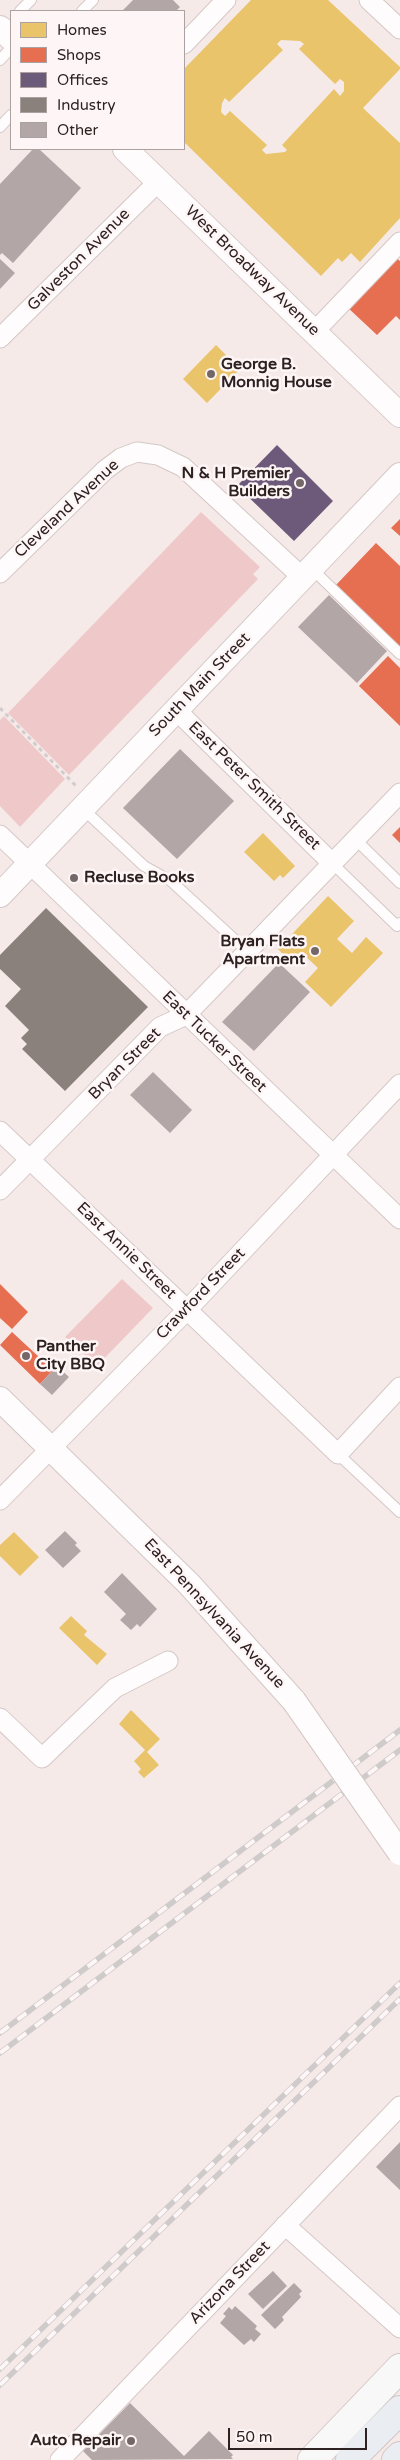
<!DOCTYPE html>
<html>
<head>
<meta charset="utf-8">
<style>
	body { margin:0 }
	#map { position:relative; width:400px; height:2460px; overflow:hidden; background:#f6eae9; font-family:"Varela Round",sans-serif }
	canvas { display:block }
	.legend { position:absolute; left:10px; top:10px; width:175px; height:140px; box-sizing:border-box; background:#fef6f6; border:1px solid #aba1a1; margin:0; padding:6px 9px; list-style:none; font-size:15px; color:#2e2121 }
	.legend li { display:flex; align-items:center; gap:10px; height:25px }
	.legend b { width:25px; border:1px solid #aba1a1 }
	.scale { position:absolute; left:228px; top:2428px; width:139px; height:22px; box-sizing:border-box; border:2px solid #2e2121; border-top:0; padding-left:6px; font-size:15px; line-height:18px; white-space:nowrap; color:#2e2121; -webkit-text-stroke:4px #fef6f6; paint-order:stroke }
</style>
</head>
<body>
<div id="map">
<canvas width="400" height="2460"></canvas>
<ul class="legend">
<li><b style="height:14px;background:#e9c46a"></b>Homes</li>
<li><b style="height:14px;background:#e76f51"></b>Shops</li>
<li><b style="height:14px;background:#6d597a"></b>Offices</li>
<li><b style="height:14px;background:#8a817c"></b>Industry</li>
<li><b style="height:14px;background:#b2a6a6"></b>Other</li>
</ul>
<div class="scale">50 m</div>
</div>
<script>
const ctx = document.querySelector('canvas').getContext('2d');
ctx.lineJoin = 'round';
function paint(path, color) { ctx.fillStyle = color; ctx.fill(path, 'evenodd'); }
const toPath = rows => new Path2D(rows.map(r => 'M' + r).join(''));
function stroke(path, color, width, dash) { ctx.strokeStyle = color; ctx.lineWidth = width; ctx.lineCap = dash ? 'butt' : 'round'; ctx.setLineDash(dash || []); ctx.stroke(path); }
function drawText(font, color, halo, rows, align = 'center') {
  ctx.font = font + ' "Varela Round",sans-serif'; ctx.lineWidth = 5; ctx.setLineDash([]); ctx.textBaseline = 'middle'; ctx.strokeStyle = halo; ctx.fillStyle = color; for (const [text, x, y, turn = 0] of rows) {
    ctx.save(); ctx.translate(x, y); ctx.rotate((+turn || 0) * Math.PI / 180); ctx.textAlign = isNaN(turn) ? turn : align; if (halo) ctx.strokeText(text, 0, 0); ctx.fillText(text, 0, 0); ctx.restore();
  }
}
paint(toPath([
	[201,512,260,567,253,574,258,579,69,775,8,713],
	[4,716,65,779,20,827,0,806,0,720],
	[122,1279,153,1308,97,1366,65,1337]
]), '#efc9c9');
paint(toPath([
	[251,0,328,0,400,67,400,69,363,108,400,143,400,218,360,262,351,253,342,262,338,258,321,276,184,142,184,69],
	[281,40,300,41,304,44,299,49,335,84,340,79,344,82,344,91,340,96,334,89,282,145,287,150,285,152,266,154,262,150,267,145,230,111,225,116,221,112,222,103,225,98,229,102,283,50,277,44],
	[216,345,240,369,207,403,183,379],
	[263,833,295,866,283,878,280,875,274,881,244,852],
	[328,896,354,921,337,939,352,953,366,937,383,953,331,1007,305,982,318,968,302,953,292,963,278,949],
	[14,1532,39,1557,20,1576,0,1556,0,1545],
	[71,1616,87,1631,84,1635,107,1654,97,1665,59,1628],
	[131,1710,160,1739,147,1752,159,1765,144,1778,138,1772,141,1769,134,1761,145,1750,119,1724]
]), '#e9c46a');
paint(toPath([
	[394,256,400,261,400,320,396,316,377,335,346,306],
	[400,519,400,536,391,528],
	[376,543,400,566,400,647,336,585],
	[388,656,400,668,400,726,359,686],
	[400,827,400,843,392,835],
	[0,1284,28,1312,12,1329,0,1318],
	[12,1332,53,1370,40,1384,0,1345]
]), '#e76f51');
paint(toPath([
	[277,445,333,501,294,541,237,486]
]), '#6d597a');
paint(toPath([
	[46,908,148,1007,65,1091,22,1049,27,1044,21,1038,29,1030,5,1006,21,989,0,969,0,955]
]), '#8a817c');
paint(toPath([
	[133,0,173,0,180,7,176,11,122,11],
	[33,149,39,149,81,188,13,263,2,253,0,255,0,184],
	[0,259,15,273,0,289],
	[329,595,387,651,357,683,298,627],
	[180,749,234,801,177,859,123,808],
	[279,963,310,992,254,1051,222,1022],
	[153,1072,192,1110,170,1133,130,1095],
	[57,1366,69,1377,52,1395,40,1384],
	[65,1531,77,1543,75,1545,81,1551,63,1568,45,1550],
	[122,1573,157,1609,140,1627,137,1624,131,1630,120,1620,126,1614,104,1592],
	[400,2142,400,2190,376,2167],
	[273,2271,287,2286,263,2309,248,2294],
	[294,2283,302,2291,299,2294,301,2297,282,2317,284,2320,275,2329,261,2315],
	[235,2306,257,2326,255,2329,261,2334,254,2342,251,2339,244,2345,220,2323,226,2316,223,2314,229,2307,232,2310],
	[130,2403,184,2456,209,2431,233,2455,231,2457,233,2459,92,2460,83,2451]
]), '#b2a6a6');
const service = toPath([
	[20,11,31,0],
	[82,11,93,0],
	[0,60,11,48],
	[0,127,11,115],
	[311,568,400,654],
	[82,808,144,866,171,881,247,951],
	[355,839,400,883],
	[332,863,397,926,400,923],
	[338,1454,400,1512]
]);
const minor = toPath([
	[369,0,400,29],
	[184,44,226,0],
	[314,332,400,242],
	[0,338,159,181],
	[0,573,105,470,121,458,137,452,158,455,183,467,302,577],
	[176,710,332,863],
	[0,835,400,1219],
	[0,1131,338,1454,400,1387],
	[0,1190,160,1027,186,1015,400,793],
	[0,1500,187,1310,400,1084],
	[0,1718,42,1758,115,1688,168,1661],
	[285,2225,400,2328],
	[60,2460,400,2106]
]);
const tertiary = toPath([
	[0,28,11,38],
	[125,149,400,415],
	[0,895,400,475],
	[0,1399,189,1584,294,1701]
]);
const secondary = toPath([
	[312,2460,400,2368]
]);
const motorway = toPath([
	[350,2460,400,2410],
	[396,2460,400,2456]
]);
stroke(service, '#d4c8c7', 12);
stroke(minor, '#d4c8c7', 21);
stroke(tertiary, '#d4c8c7', 26);
stroke(secondary, '#d4c8c7', 30);
stroke(motorway, '#cec7c6', 30);
stroke(toPath([
	[0,708,77,787]
]), '#d2cdcd', 3, [4, 4]);
stroke(service, '#fefcfc', 10);
stroke(minor, '#fefcfc', 19);
stroke(tertiary, '#fefcfc', 24);
stroke(secondary, '#f8f8f9', 28);
stroke(motorway, '#eaedf2', 28);
const rail = toPath([
	[0,2033,400,1730],
	[0,2053,400,1750],
	[0,2369,400,1983],
	[0,2385,400,1999]
]);
stroke(rail, '#cecbca', 5.5);
stroke(rail, '#fef6f6', 4, [11]);
const tertiaryBridge = toPath([
	[294,1701,400,1853]
]);
stroke(tertiaryBridge, '#d4c8c7', 26, []);
stroke(tertiaryBridge, '#fefcfc', 24);
for (const [x, y, r, color] of [
	[211,374,5,"#746767"],
	[300,483,5,"#746767"],
	[74,878,5,"#746767"],
	[315,951,5,"#746767"],
	[26,1356,5,"#746767"],
	[131,2441,5,"#746767"]
]) { const dot = new Path2D(); dot.arc(x, y, r, 0, 2 * Math.PI); ctx.fillStyle = color; ctx.fill(dot); stroke(dot, '#fef6f6', 2); }
drawText('16px', '#2e2121', '#fef6f6', [
	["Galveston Avenue",79,260,-45],
	["West Broadway Avenue",252,271,44],
	["Cleveland Avenue",67,509,-43],
	["South Main Street",200,685,-46],
	["East Peter Smith Street",254,786,44],
	["East Tucker Street",214,1042,44],
	["Bryan Street",125,1064,-45],
	["East Annie Street",126,1251,44],
	["Crawford Street",201,1294,-46],
	["East Pennsylvania Avenue",214,1614,47],
	["Arizona Street",230,2283,-46]
]);
drawText('bold 16px', '#2e2121', '#fef6f6', [
	["George B.",221,365],
	["Monnig House",221,383],
	["N & H Premier",290,474,"right"],
	["Builders",290,492,"right"],
	["Recluse Books",84,878],
	["Bryan Flats",305,942,"right"],
	["Apartment",305,960,"right"],
	["Panther",36,1347],
	["City BBQ",36,1365],
	["Auto Repair",121,2441,"right"]
], 'left');
</script>
</body>
</html>
